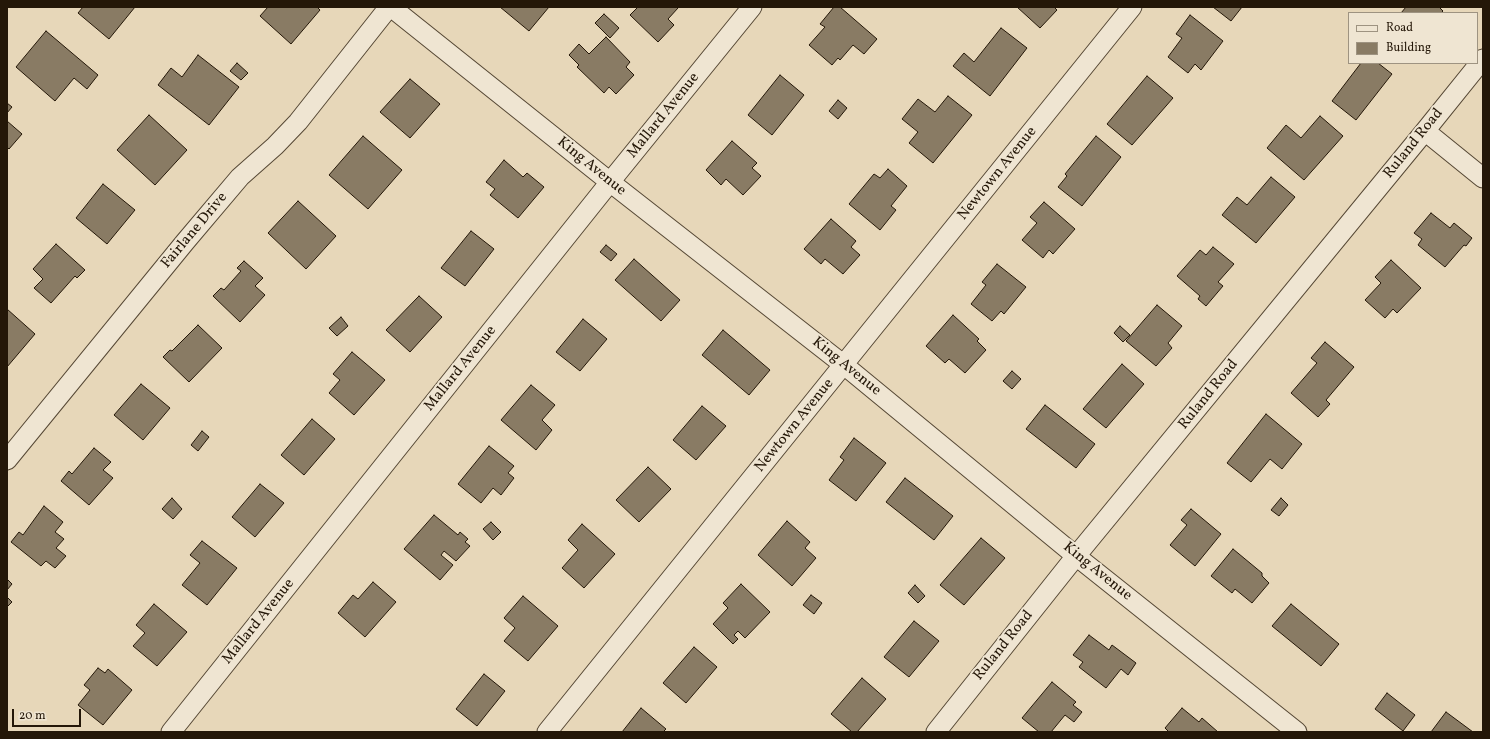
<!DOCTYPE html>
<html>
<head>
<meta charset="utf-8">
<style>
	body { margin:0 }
	#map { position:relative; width:1490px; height:739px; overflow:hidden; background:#e7d7b9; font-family:Vollkorn,serif }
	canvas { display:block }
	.frame { position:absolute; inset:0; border:8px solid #241708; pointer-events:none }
	.legend { position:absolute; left:1348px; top:12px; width:130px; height:52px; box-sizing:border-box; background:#efe5d2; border:1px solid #9e9381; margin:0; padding:5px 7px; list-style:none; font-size:12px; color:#241708 }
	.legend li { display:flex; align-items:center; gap:8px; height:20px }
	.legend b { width:20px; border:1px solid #9e9381 }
	.scale { position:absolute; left:12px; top:709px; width:69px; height:18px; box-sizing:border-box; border:2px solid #241708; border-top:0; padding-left:5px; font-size:12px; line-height:14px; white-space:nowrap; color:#241708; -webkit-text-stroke:3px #efe5d2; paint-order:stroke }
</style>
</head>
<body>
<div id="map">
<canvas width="1490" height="739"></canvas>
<div class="frame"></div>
<ul class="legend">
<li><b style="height:5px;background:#efe5d2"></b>Road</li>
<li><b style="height:11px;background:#897b64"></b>Building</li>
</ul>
<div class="scale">20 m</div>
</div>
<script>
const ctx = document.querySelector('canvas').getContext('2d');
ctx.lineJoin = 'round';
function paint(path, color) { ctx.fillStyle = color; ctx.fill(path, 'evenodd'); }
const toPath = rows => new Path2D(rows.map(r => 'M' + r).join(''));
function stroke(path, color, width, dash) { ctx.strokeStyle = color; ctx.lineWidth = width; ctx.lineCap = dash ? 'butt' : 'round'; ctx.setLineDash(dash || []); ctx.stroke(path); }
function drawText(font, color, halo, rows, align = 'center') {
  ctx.font = font + ' Vollkorn,serif'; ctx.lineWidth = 4; ctx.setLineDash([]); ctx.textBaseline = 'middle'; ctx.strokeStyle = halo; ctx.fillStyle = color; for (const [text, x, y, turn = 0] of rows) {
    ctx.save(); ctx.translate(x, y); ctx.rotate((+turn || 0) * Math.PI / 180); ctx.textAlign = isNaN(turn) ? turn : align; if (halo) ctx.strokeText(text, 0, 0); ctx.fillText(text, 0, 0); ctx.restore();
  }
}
const building = toPath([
	[83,7,135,7,109,39,78,13,83,7],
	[268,7,317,7,320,10,291,44,260,16,268,7],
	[500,7,549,7,529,31,500,7],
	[638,7,677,7,678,8,668,19,674,25,658,42,630,15,638,7],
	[834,7,840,7,877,39,864,54,853,45,840,60,838,58,832,65,809,45,825,27,820,24,834,7],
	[1017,7,1054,7,1057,10,1040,28,1017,7],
	[1213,7,1242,7,1231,21,1213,7],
	[1406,7,1439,7,1443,11,1441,13,1401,13,1406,7],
	[604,14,619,28,610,38,595,23,604,14],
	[1190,15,1223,41,1201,70,1195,64,1188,73,1168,57,1182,38,1176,34,1190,15],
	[1001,28,1027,48,990,96,953,66,964,53,974,62,1001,28],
	[46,31,98,75,87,89,74,78,55,101,16,67,46,31],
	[606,37,630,62,626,67,634,75,616,94,609,87,604,93,577,67,579,65,569,55,579,44,589,54,606,37],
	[198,55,239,87,209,125,158,85,171,68,182,77,198,55],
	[237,63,248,73,241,80,230,71,237,63],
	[1361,63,1378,63,1392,74,1356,120,1332,101,1361,63],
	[780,75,804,95,772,135,748,115,780,75],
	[1147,76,1173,98,1132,145,1107,124,1147,76],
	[410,79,440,104,410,138,380,112,410,79],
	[948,96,972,115,933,163,909,143,918,132,902,119,918,99,935,112,948,96],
	[838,100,847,108,838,119,829,111,838,100],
	[7,103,12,107,7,113,7,103],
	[149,115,187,150,155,185,117,150,149,115],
	[1320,116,1343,136,1304,180,1267,148,1286,125,1301,138,1320,116],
	[7,121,22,134,9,149,7,147,7,121],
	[363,136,402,170,368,209,329,175,363,136],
	[1096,136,1121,157,1082,206,1058,187,1067,176,1065,174,1096,136],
	[732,141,757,163,752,168,761,176,743,195,726,179,721,185,706,170,732,141],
	[504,160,523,177,527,173,544,187,518,218,490,195,495,189,486,182,504,160],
	[888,169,907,186,891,206,896,210,880,230,849,204,874,174,880,178,888,169],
	[1271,177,1295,197,1256,243,1222,215,1237,197,1247,205,1271,177],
	[103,184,135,210,107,244,76,218,103,184],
	[298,201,336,236,306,269,268,233,298,201],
	[1044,202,1075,229,1053,254,1049,250,1043,258,1022,240,1037,223,1030,217,1044,202],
	[1431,213,1450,228,1454,223,1472,238,1466,246,1464,245,1445,267,1418,245,1422,239,1414,233,1431,213],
	[831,219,856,241,851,247,860,255,843,274,825,259,821,264,804,249,831,219],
	[471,231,494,249,465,286,441,268,471,231],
	[56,244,85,270,77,278,75,276,51,303,34,288,43,279,33,269,56,244],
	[606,245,617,254,611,261,600,252,606,245],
	[1213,247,1234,264,1218,282,1223,286,1206,306,1198,299,1200,296,1177,276,1200,250,1206,255,1213,247],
	[634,259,680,300,661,321,615,280,634,259],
	[1391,260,1421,288,1397,313,1393,309,1385,318,1365,300,1381,283,1375,277,1391,260],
	[244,261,263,278,255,286,265,295,240,322,213,296,221,288,224,290,241,271,237,268,244,261],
	[997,264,1026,287,1004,314,1001,311,992,321,971,304,986,285,982,282,997,264],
	[419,296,442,317,410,352,386,330,419,296],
	[1157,305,1182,326,1168,343,1172,348,1156,366,1126,341,1157,305],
	[7,309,35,334,7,367,7,309],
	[953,315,979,339,977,341,986,350,965,373,949,359,945,363,926,346,953,315],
	[341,317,348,326,337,336,329,328,341,317],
	[583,319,607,339,580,371,556,352,583,319],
	[198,325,222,348,189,382,163,357,170,350,172,351,198,325],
	[1120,326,1130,335,1123,342,1114,333,1120,326],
	[723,330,770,370,749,395,702,355,723,330],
	[1325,342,1354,367,1326,400,1330,404,1318,417,1291,393,1317,363,1311,358,1325,342],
	[352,352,385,380,354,415,329,393,340,380,333,374,352,352],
	[1122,364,1144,384,1106,428,1083,409,1122,364],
	[1012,371,1021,379,1012,389,1003,381,1012,371],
	[141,384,170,408,143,440,114,415,141,384],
	[531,385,555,405,542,420,552,430,536,450,501,420,531,385],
	[1045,405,1095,444,1076,468,1026,429,1045,405],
	[702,406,726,426,696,460,673,440,702,406],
	[1266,414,1302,444,1282,469,1270,459,1251,482,1227,463,1266,414],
	[312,419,335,439,304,475,281,455,312,419],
	[202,431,209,437,198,451,191,445,202,431],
	[854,438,886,463,856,501,829,480,844,460,840,457,854,438],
	[489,446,514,466,508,473,514,478,501,495,493,488,481,503,458,484,489,446],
	[94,448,111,462,103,470,113,478,89,505,61,481,69,471,72,474,94,448],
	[648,467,671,489,639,522,616,500,648,467],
	[905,478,953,516,934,540,886,502,905,478],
	[260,484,284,503,255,537,232,517,260,484],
	[172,498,182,509,173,519,162,509,172,498],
	[1281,498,1288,505,1279,516,1271,510,1281,498],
	[44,506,63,522,55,532,64,539,56,548,66,556,55,568,46,561,41,566,11,542,19,532,23,535,44,506],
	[1191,509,1221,534,1195,566,1170,545,1187,525,1181,520,1191,509],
	[434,515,458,535,460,532,468,539,465,542,470,546,456,561,444,551,441,555,453,565,440,580,404,549,434,515],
	[787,521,810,542,805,548,816,558,792,586,758,555,787,521],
	[491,522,501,532,493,540,483,529,491,522],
	[582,524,615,554,584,588,562,568,578,550,568,540,582,524],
	[981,538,1005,558,964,605,940,585,981,538],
	[202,541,237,568,207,605,182,585,200,563,190,555,202,541],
	[1233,549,1262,573,1262,576,1269,583,1252,603,1235,589,1232,593,1211,576,1233,549],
	[7,579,12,584,7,590,7,579],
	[373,582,396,602,365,637,338,613,353,595,358,599,373,582],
	[741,584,770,612,745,638,738,631,734,635,738,639,733,644,713,624,728,608,723,603,741,584],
	[915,585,925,596,918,603,908,593,915,585],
	[811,595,822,603,814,614,803,605,811,595],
	[523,596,558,626,528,661,504,641,515,628,504,618,523,596],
	[7,597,12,602,7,607,7,597],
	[154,604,187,632,157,666,133,646,145,633,136,625,154,604],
	[1291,604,1339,644,1321,666,1272,626,1291,604],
	[914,621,939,641,909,677,884,657,914,621],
	[1089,635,1109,650,1112,645,1136,663,1128,675,1121,669,1106,688,1079,667,1083,662,1073,655,1089,635],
	[694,647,717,667,686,703,663,683,694,647],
	[98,668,105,673,108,669,132,690,103,725,78,705,90,690,84,685,98,668],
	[484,674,505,691,477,726,456,709,484,674],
	[862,678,886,699,857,732,852,732,831,714,862,678],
	[1052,682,1076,702,1073,705,1082,712,1074,722,1065,715,1051,732,1039,732,1022,718,1052,682],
	[1387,693,1415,715,1403,731,1375,709,1387,693],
	[641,708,666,729,663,732,622,732,641,708],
	[1182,708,1199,722,1202,718,1218,732,1169,732,1165,728,1182,708],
	[1446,712,1473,732,1431,732,1446,712]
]);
paint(building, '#897b64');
stroke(building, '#241708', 1);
const street = toPath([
	[391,7,610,182,844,365,1076,556,1297,732],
	[1425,131,1483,178],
	[7,460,185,242,240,177,275,146,298,122,389,7],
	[171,732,610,182,752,7],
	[547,732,1132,7],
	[936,732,1076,556,1425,131,1483,59]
]);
stroke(street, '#554734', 21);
stroke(street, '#efe5d2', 19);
drawText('15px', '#241708', '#efe5d2', [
	["Mallard Avenue",664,116,-51],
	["Ruland Road",1414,144,-51],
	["King Avenue",591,167,39],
	["Newtown Avenue",998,174,-51],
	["Fairlane Drive",195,231,-50],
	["King Avenue",846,367,39],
	["Mallard Avenue",461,369,-51],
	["Ruland Road",1209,395,-51],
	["Newtown Avenue",795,426,-51],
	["King Avenue",1097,572,39],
	["Mallard Avenue",259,622,-51],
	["Ruland Road",1004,646,-51]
]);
</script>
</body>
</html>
